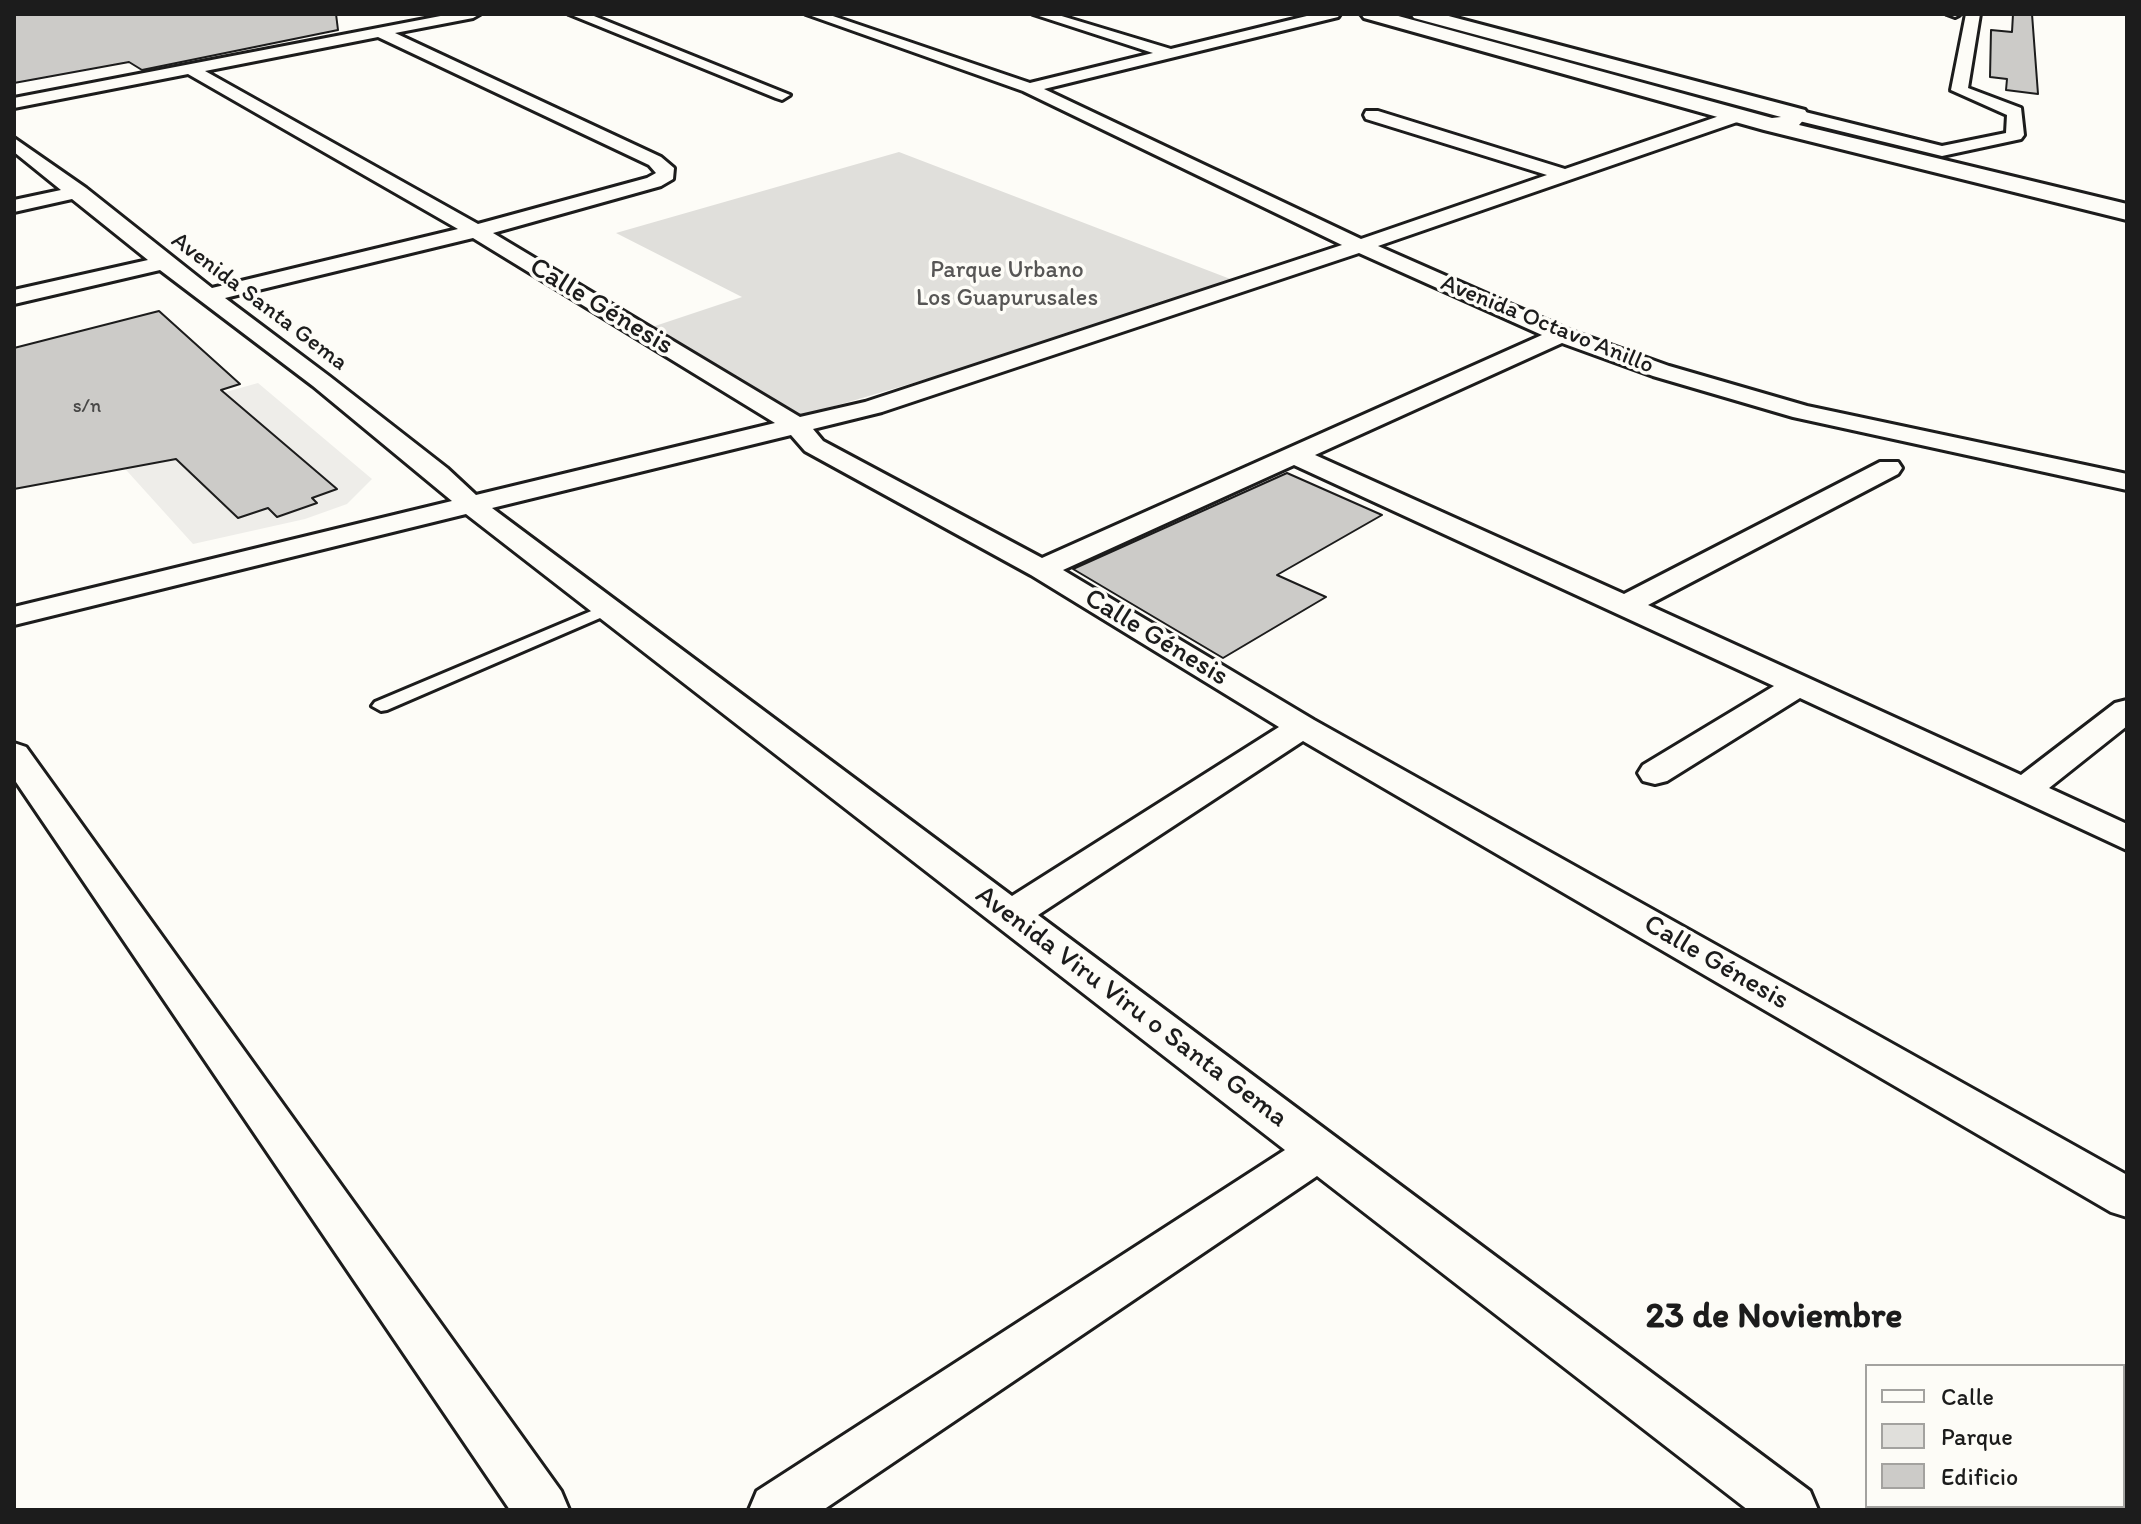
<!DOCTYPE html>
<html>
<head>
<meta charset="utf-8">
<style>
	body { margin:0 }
	#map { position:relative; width:2141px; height:1524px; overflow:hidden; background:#fdfcf7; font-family:Itim,sans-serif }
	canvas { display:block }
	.frame { position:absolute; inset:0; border:16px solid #1c1c1c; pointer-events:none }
	.legend { position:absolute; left:1865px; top:1364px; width:260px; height:144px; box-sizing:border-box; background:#fdfcf7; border:2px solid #a3a29f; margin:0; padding:10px 14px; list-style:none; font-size:24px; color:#1c1c1c }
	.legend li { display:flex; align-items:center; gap:16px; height:40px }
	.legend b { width:40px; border:2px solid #a3a29f }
</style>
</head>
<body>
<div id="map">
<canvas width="2141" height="1524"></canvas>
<div class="frame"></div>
<ul class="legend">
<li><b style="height:10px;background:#fdfcf7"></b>Calle</li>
<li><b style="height:22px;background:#e0dfdb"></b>Parque</li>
<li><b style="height:22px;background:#cccbc8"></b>Edificio</li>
</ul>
</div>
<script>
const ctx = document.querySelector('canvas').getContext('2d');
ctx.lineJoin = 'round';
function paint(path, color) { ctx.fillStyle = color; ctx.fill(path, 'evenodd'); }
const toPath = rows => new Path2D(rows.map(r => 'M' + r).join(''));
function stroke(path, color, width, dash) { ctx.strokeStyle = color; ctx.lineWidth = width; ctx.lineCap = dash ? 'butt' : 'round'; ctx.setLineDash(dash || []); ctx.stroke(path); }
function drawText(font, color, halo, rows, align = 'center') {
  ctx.font = font + ' Itim,sans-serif'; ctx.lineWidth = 7; ctx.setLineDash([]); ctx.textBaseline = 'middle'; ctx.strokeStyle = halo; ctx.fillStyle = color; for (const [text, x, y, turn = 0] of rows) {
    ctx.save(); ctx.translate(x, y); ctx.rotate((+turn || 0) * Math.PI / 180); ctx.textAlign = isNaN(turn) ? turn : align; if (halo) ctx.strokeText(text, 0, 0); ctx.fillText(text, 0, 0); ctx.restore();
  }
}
paint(toPath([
	[258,383,372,479,347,504,305,519,193,544,90,430]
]), '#eeede9');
paint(toPath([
	[899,152,1246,285,801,416,652,327,742,297,616,233]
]), '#e0dfdb');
const building = toPath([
	[14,14,336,14,338,30,142,70,129,62,14,83,14,14],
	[2013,14,2032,14,2038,94,2006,90,2007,79,1990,77,1991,30,2012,32,2013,14],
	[159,311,240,384,221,390,337,489,312,498,317,503,277,517,268,508,238,518,176,459,14,489,14,348,159,311],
	[1287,473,1382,515,1277,575,1326,597,1223,658,1073,569,1287,473]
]);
paint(building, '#cccbc8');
stroke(building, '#1c1c1c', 2);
const service = toPath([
	[1947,14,1958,14,1959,15,1955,17,1947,14],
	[608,604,616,609,614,612,387,710,381,711,372,706,375,702,608,604]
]);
const minor = toPath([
	[451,14,480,14,473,18,395,33,661,157,674,168,673,179,661,186,493,233,800,417,865,402,1342,245,1023,91,806,14,827,14,1030,83,1153,53,1033,14,1055,14,1171,49,1315,14,1340,14,1338,17,1044,89,1361,239,1547,175,1366,119,1364,115,1366,111,1378,111,1565,169,1731,112,1743,112,1745,116,1743,120,1378,246,1569,330,1669,366,1807,406,2127,474,2127,490,1793,417,1653,376,1562,343,1315,455,1624,594,1880,462,1898,462,1902,468,1898,474,1648,605,2021,775,2115,703,2127,700,2127,726,2049,788,2127,824,2127,850,1800,698,1667,781,1655,784,1643,781,1638,773,1643,765,1774,686,1294,465,1063,570,1314,720,2127,1175,2127,1217,2111,1212,1303,741,1038,915,1810,1491,1818,1510,1748,1510,1317,1176,823,1510,749,1510,757,1491,1285,1150,466,514,14,625,14,607,452,501,313,386,160,270,14,304,14,290,148,260,72,199,14,212,14,200,61,190,14,152,14,138,86,188,212,288,458,229,188,74,14,108,14,98,451,14],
	[378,37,649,165,656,173,647,178,478,224,205,71,378,37],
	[473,238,775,423,476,495,447,468,329,376,225,298,473,238],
	[1359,253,1542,335,1042,558,823,441,813,429,882,412,1359,253],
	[791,435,805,451,1031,575,1279,727,1012,896,492,508,791,435],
	[569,14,589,14,790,95,782,100,776,98,569,14],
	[1966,14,1980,14,1968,88,2021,108,2024,135,2021,139,1942,156,1791,119,1789,115,1797,110,1942,146,2006,133,2007,115,1951,90,1966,14],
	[14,743,26,747,561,1491,569,1510,510,1510,14,779,14,743]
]);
const tertiary = toPath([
	[1361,14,1391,14,1772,118,1781,117,1414,18,1411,14,1441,14,1805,110,1808,115,1799,125,2127,204,2127,220,1764,130,1364,18,1361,14]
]);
stroke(service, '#1c1c1c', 6);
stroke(minor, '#1c1c1c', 6);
stroke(tertiary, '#1c1c1c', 6);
paint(service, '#fdfcf7');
paint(minor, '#fdfcf7');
paint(tertiary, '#fdfcf7');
drawText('20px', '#484847', null, [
	["s/n",87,407]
]);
drawText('24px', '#575655', '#fdfcf7', [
	["Parque Urbano",1007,271],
	["Los Guapurusales",1007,299]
]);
drawText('24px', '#1c1c1c', '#fdfcf7', [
	["Avenida Santa Gema",259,302,37],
	["Avenida Octavo Anillo",1547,325,22]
]);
drawText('28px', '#1c1c1c', '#fdfcf7', [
	["Calle Génesis",601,307,31],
	["Calle Génesis",1156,638,31],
	["Calle Génesis",1716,963,30],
	["Avenida Viru Viru o Santa Gema",1131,1007,37]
]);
drawText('bold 36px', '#1c1c1c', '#fdfcf7', [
	["23 de Noviembre",1774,1318]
]);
</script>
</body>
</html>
